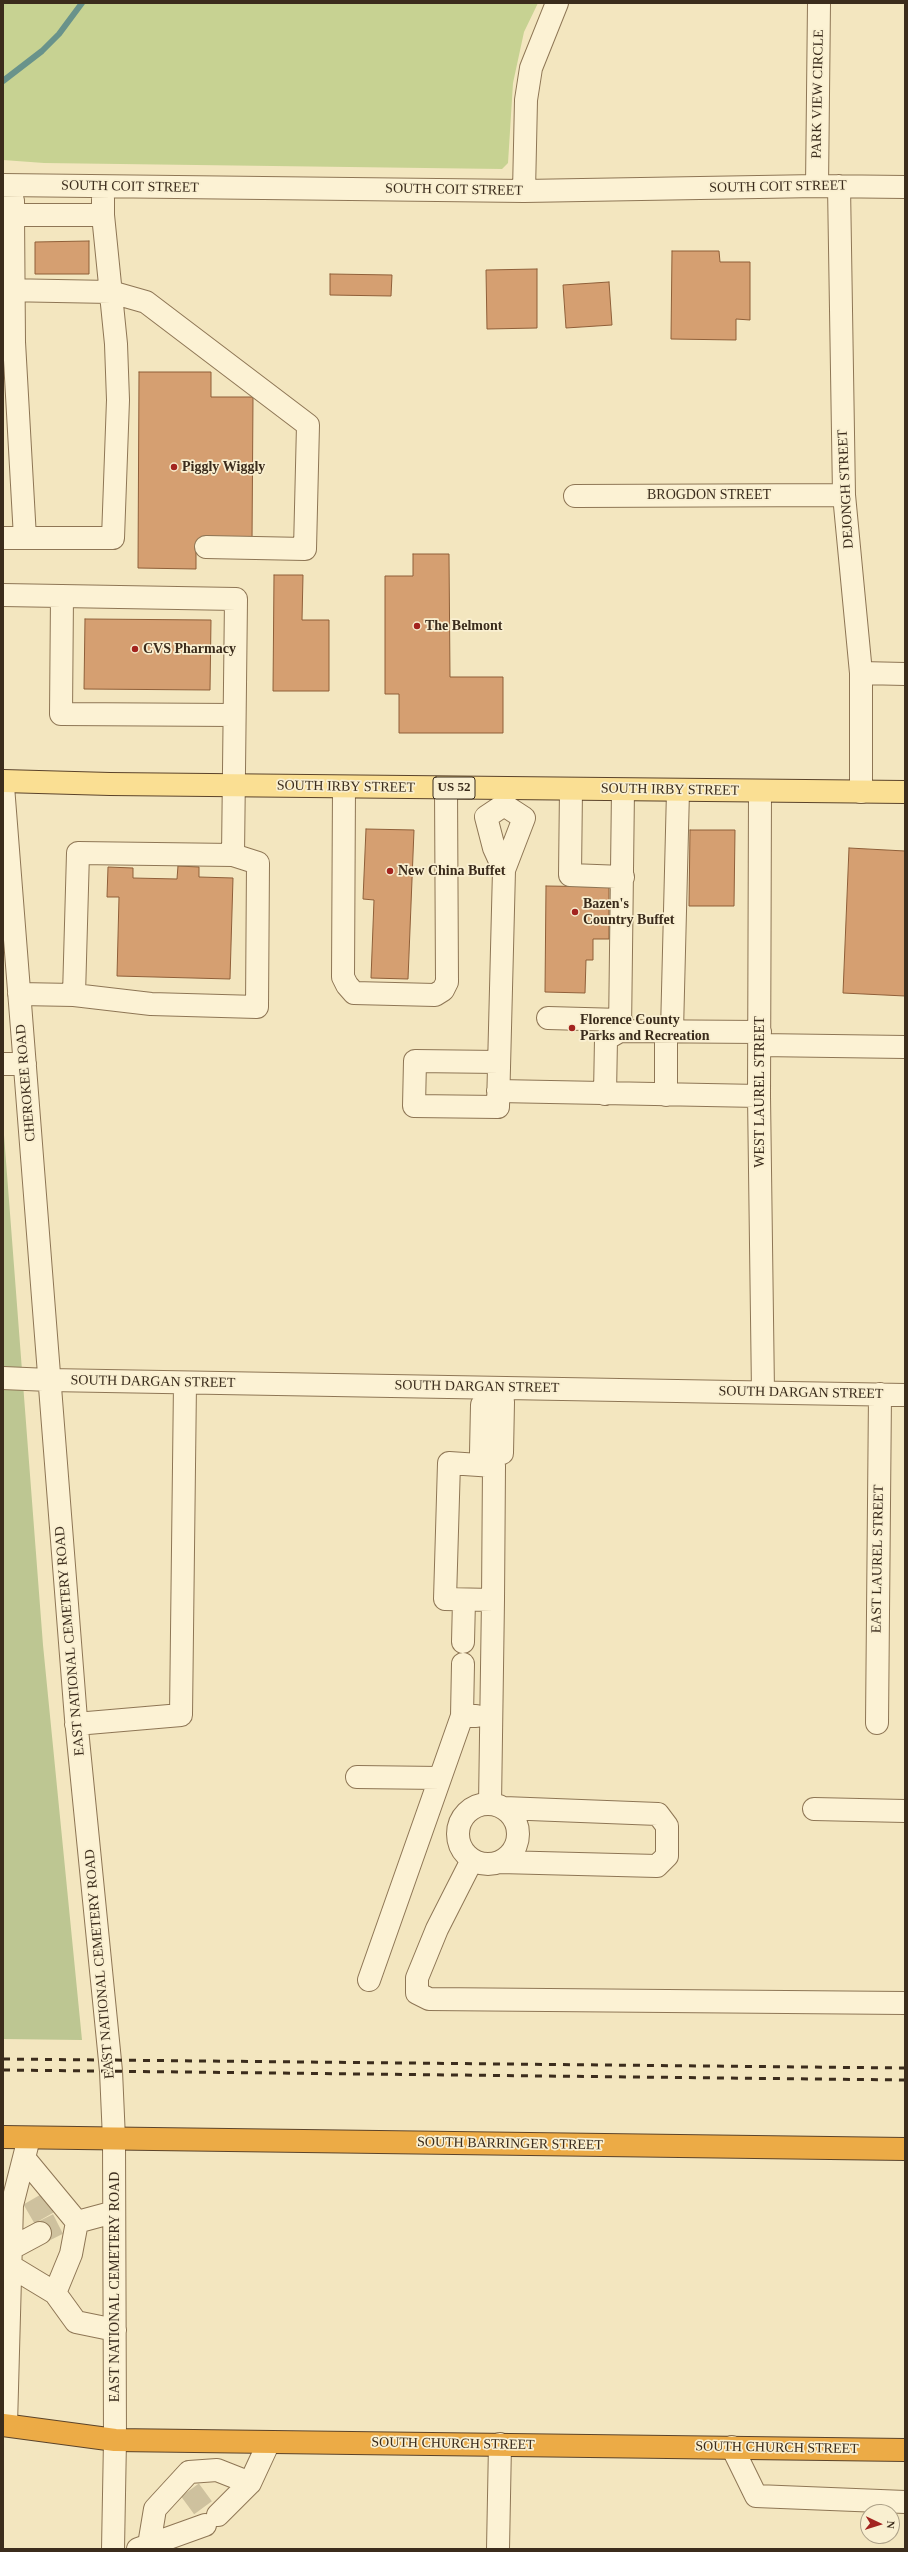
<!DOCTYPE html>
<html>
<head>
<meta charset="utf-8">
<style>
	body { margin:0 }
	#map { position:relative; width:908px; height:2552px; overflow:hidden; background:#f3e6bf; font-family:"Times New Roman",serif }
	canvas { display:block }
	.frame { position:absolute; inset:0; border:4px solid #3b2c1c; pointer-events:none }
	.north { position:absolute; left:860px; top:2504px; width:40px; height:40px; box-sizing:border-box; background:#f9efd0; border:1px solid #ada188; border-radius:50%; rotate:94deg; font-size:11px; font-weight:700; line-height:16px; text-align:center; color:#3b2c1c }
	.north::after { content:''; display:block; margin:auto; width:14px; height:18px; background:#a3241f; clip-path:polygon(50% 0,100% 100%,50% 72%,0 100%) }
</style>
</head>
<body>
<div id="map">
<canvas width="908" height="2552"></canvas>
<div class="frame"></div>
<div class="north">N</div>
</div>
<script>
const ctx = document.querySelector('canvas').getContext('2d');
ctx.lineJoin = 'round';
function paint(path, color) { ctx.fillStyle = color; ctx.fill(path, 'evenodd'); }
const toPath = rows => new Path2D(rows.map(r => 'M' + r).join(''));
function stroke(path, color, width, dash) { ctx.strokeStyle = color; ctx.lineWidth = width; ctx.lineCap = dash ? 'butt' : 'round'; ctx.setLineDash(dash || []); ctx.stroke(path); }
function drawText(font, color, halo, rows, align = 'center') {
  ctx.font = font + ' "Times New Roman",serif'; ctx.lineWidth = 3.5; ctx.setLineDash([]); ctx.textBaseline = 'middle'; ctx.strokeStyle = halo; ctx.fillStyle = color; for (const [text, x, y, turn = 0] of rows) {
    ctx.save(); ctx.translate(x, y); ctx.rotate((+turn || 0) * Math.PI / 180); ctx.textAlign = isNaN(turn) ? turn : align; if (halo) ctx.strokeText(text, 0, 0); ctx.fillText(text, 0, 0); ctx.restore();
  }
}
paint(toPath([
	[3,3,538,3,524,32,513,83,508,163,502,169,44,163,3,160]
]), '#c7d292');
paint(toPath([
	[3,1122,43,1645,82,2040,3,2039]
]), '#bdc692');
stroke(toPath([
	[3,81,42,51,59,34,82,3]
]), '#69938b', 6);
const building = toPath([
	[89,241,89,274,35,274,35,242,89,241],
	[672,251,719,251,720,262,750,262,750,320,736,319,736,340,671,339,672,251],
	[537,269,537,328,487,329,486,270,537,269],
	[330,274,392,275,391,296,330,295,330,274],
	[609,282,612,325,566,328,563,285,609,282],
	[139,372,211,372,211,397,253,397,252,542,196,542,196,569,138,568,139,372],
	[413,554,449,554,450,677,503,677,503,733,399,733,399,694,385,694,385,576,413,576,413,554],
	[274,575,303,575,302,620,329,620,329,691,273,691,274,575],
	[85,619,211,620,210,690,84,689,85,619],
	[366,829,414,830,408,979,371,978,374,900,363,899,366,829],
	[690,830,735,830,734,906,689,906,690,830],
	[849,848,905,851,905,996,843,993,849,848],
	[178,866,199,867,199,877,233,878,230,979,117,976,119,897,107,897,108,867,133,868,133,878,177,879,178,866],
	[546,886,609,887,609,939,593,939,593,960,586,960,585,993,545,992,546,886]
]);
paint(building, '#d59f71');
stroke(building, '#8f5f39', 1);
stroke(toPath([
	[29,2214,48,2203],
	[40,2233,58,2224],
	[190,2490,212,2520]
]), '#cec19e', 22, [22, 11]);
const minor = toPath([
	[3,185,524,191,817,186,905,187],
	[817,186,819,3],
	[839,186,844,495,861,673,861,792],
	[524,191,526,100,531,68,557,3],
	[13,201,13,215,103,215,103,199],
	[13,215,14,342,25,538],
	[3,290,111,292,146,302,308,425,305,549,206,547],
	[575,496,844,495],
	[3,538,113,538,118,400,116,344,103,215],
	[3,595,236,599,233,855],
	[62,596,61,714,234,715],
	[861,673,905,674],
	[3,786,76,1719,111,2071,114,2139,115,2440,113,2549],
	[344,787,343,977,347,985,354,993,435,995,443,990,447,982,446,788],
	[571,789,570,875,623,877],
	[623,790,620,1031,760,1032],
	[760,791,759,1096,763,1392],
	[504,805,486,817,494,848,504,870],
	[19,994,74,995,151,1004,257,1007,258,863,233,855,78,853,74,995],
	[548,1018,621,1020],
	[672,1031,678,791],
	[760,1045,905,1047],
	[499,1062,415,1061,414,1106,498,1107,504,870,524,818,504,805],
	[3,1064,25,1064],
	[498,1091,759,1096],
	[605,1094,606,1039,620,1031],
	[666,1095,666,1031],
	[3,1378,49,1380,905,1395],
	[493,1396,503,1402,502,1453,492,1457,481,1453,482,1405,493,1396],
	[492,1457,494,1466,493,1600,445,1599,449,1463,494,1466],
	[463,1642,464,1600],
	[463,1664,462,1716,476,1716],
	[877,1723,880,1394],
	[76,1724,181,1715,185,1383],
	[357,1777,440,1778],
	'458 1834a30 30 0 1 1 60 0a30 30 0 1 1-60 0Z',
	[490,1804,493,1600],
	[814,1809,905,1811],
	[472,1860,437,1929,417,1978,417,1993,429,1999,905,2003],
	[500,1862,657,1866,667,1856,667,1826,658,1814,504,1808],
	[369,1980,462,1716],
	[24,2158,77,2222],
	[77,2222,71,2254,55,2293,76,2322,115,2330],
	[77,2222,114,2212],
	[12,2248,40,2233],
	[12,2267,55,2293],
	[6,2425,12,2205,29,2138],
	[732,2447,756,2496,905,2502],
	[218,2515,250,2483,269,2442],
	[149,2545,155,2509,189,2472,217,2470,250,2483],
	[138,2549,205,2525],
	[498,2549,500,2444]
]);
const major = toPath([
	[3,781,110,784,905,792]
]);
const highway = toPath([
	[3,2137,905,2149],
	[3,2425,115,2440,905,2450]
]);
stroke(minor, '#8e7655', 24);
stroke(major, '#5b432a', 24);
stroke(highway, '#5b432a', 24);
stroke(minor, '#fcf2d4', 22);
stroke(major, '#fadf93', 22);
stroke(highway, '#ecab46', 22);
stroke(toPath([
	[3,2059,905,2068],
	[3,2070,905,2080]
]), '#3b2c1c', 3, [7, 7]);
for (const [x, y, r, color] of [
	[174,467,4,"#a3241f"],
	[417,626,4,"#a3241f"],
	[135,649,4,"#a3241f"],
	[390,871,4,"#a3241f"],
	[575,912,4,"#a3241f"],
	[572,1028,4,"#a3241f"]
]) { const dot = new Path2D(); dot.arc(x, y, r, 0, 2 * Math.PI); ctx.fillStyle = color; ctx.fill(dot); stroke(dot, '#f9efd0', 1.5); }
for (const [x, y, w] of [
	[454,788,42]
]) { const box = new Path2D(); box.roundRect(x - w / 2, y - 11, w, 22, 3); ctx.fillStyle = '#f9efd0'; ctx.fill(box); stroke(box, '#3b2c1c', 1); }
drawText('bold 13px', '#3b2c1c', null, [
	["US 52",454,788]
]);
drawText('14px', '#3b2c1c', '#f9efd0', [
	["PARK VIEW CIRCLE",818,94,-89],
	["SOUTH COIT STREET",130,187,1],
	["SOUTH COIT STREET",778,187,-1],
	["SOUTH COIT STREET",454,190,1],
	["DEJONGH STREET",846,489,-93],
	["BROGDON STREET",709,495],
	["SOUTH IRBY STREET",346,787,1],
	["SOUTH IRBY STREET",670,790,1],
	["CHEROKEE ROAD",26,1083,-95],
	["WEST LAUREL STREET",760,1092,-90],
	["SOUTH DARGAN STREET",153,1382,1],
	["SOUTH DARGAN STREET",477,1387,1],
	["SOUTH DARGAN STREET",801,1393,1],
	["EAST LAUREL STREET",878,1559,-89],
	["EAST NATIONAL CEMETERY ROAD",70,1641,-95],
	["EAST NATIONAL CEMETERY ROAD",100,1964,-95],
	["SOUTH BARRINGER STREET",510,2144,1],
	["EAST NATIONAL CEMETERY ROAD",115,2287,-90],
	["SOUTH CHURCH STREET",453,2444,1],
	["SOUTH CHURCH STREET",777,2448,1]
]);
drawText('bold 14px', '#3b2c1c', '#f9efd0', [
	["Piggly Wiggly",182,467],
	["The Belmont",425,626],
	["CVS Pharmacy",143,649],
	["New China Buffet",398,871],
	["Bazen's",583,904],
	["Country Buffet",583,920],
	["Florence County",580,1020],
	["Parks and Recreation",580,1036]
], 'left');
</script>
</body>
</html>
